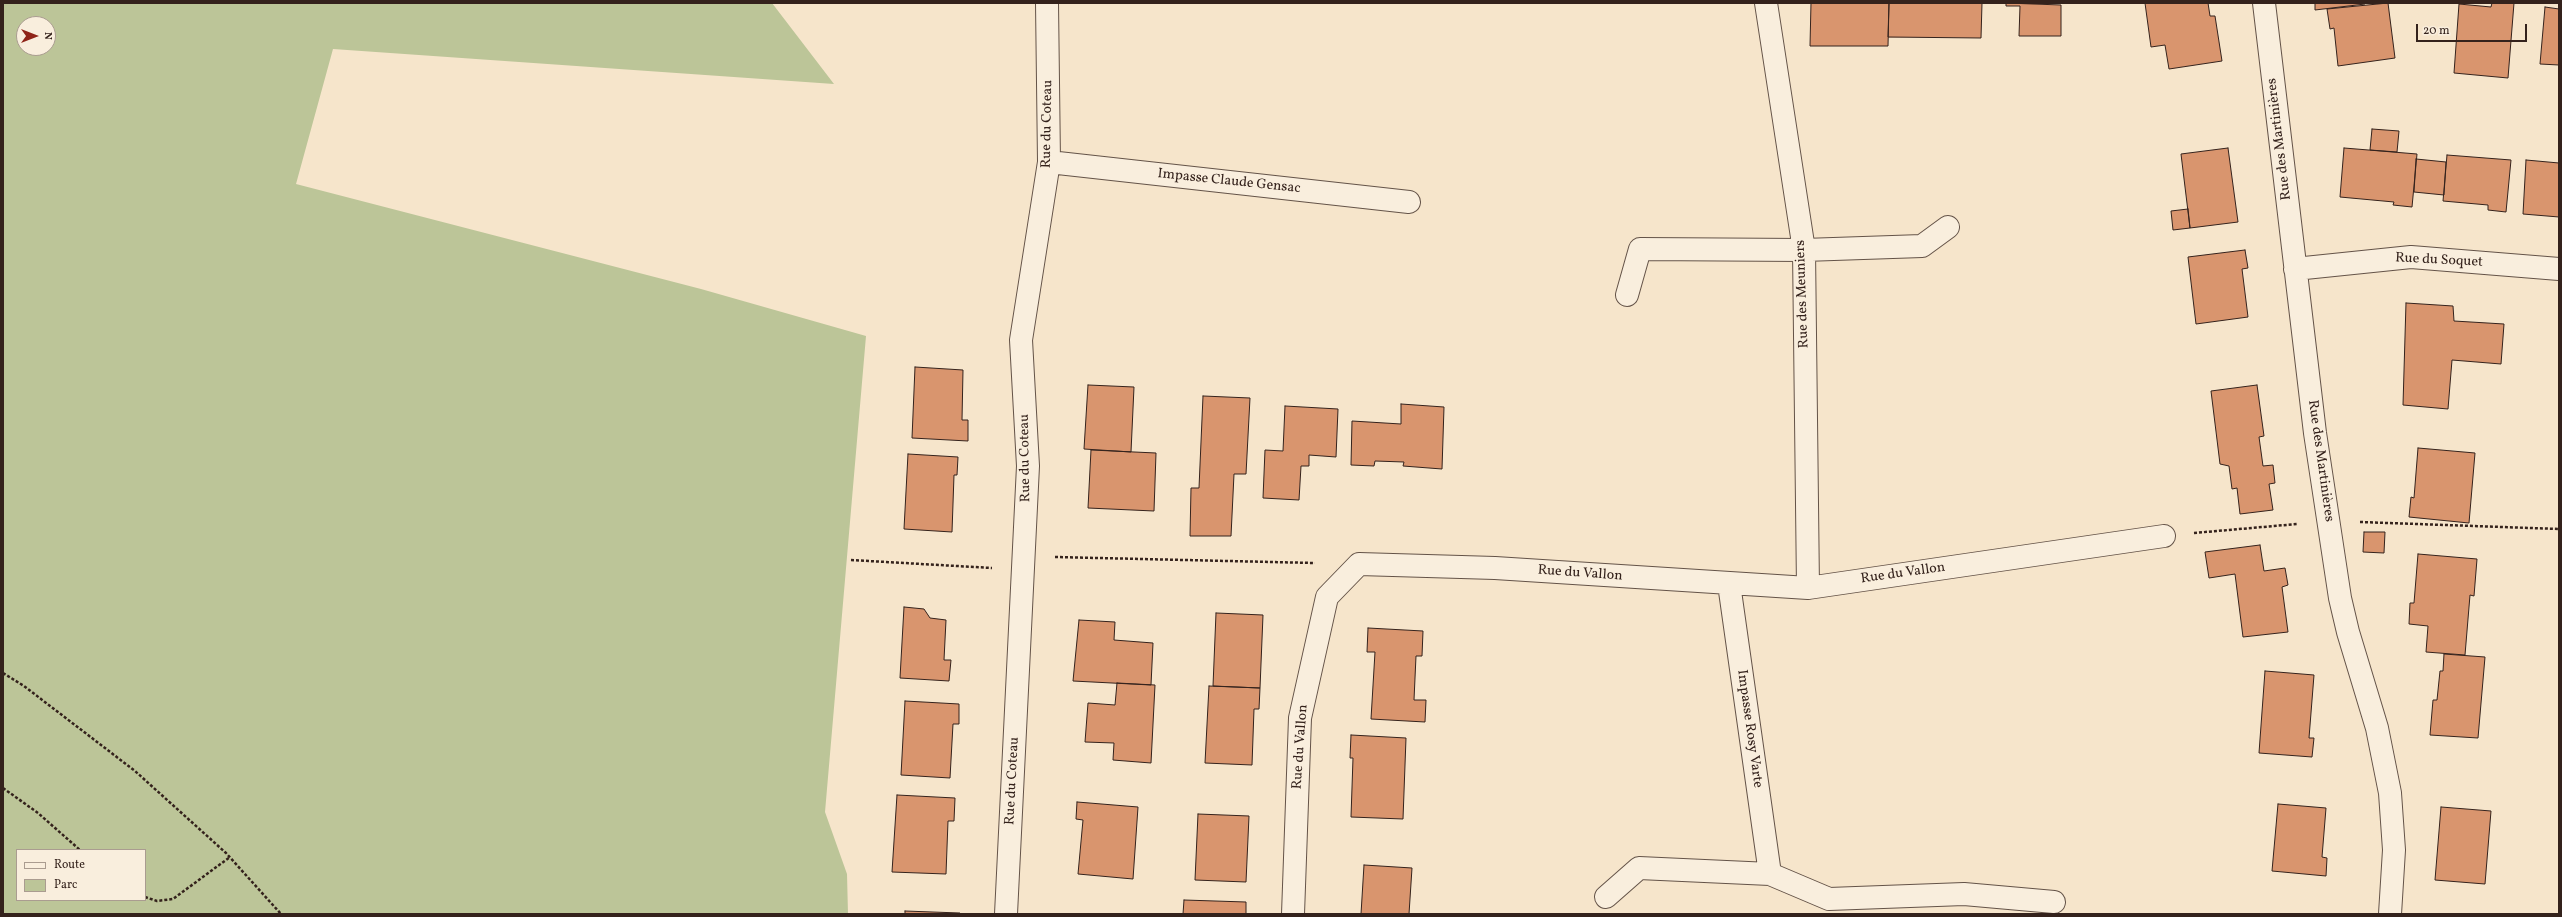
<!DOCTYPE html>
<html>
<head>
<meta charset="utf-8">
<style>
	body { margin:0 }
	#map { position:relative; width:2562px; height:917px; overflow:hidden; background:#f6e5cb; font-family:Vollkorn,serif }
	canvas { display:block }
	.frame { position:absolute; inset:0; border:4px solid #34221c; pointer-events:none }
	.legend { position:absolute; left:16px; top:849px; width:130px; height:52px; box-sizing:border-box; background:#f9eedd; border:1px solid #aa9c90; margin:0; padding:5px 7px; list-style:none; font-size:12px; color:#34221c }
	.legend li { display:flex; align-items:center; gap:8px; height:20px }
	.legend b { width:20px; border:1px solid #aa9c90 }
	.north { position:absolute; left:16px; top:16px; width:40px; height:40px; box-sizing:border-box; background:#f9eedd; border:1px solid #aa9c90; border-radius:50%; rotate:90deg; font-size:11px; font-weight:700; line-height:16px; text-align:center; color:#34221c }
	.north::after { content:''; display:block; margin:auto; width:14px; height:18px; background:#8f2418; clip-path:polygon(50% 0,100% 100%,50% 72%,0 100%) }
	.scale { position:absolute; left:2416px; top:24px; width:111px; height:18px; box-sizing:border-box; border:2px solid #34221c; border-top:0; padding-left:5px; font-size:12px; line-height:14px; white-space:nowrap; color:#34221c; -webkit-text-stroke:3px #f9eedd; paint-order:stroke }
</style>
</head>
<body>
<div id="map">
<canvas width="2562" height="917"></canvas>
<div class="frame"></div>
<ul class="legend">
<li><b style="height:5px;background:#f9eedd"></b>Route</li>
<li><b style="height:11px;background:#bcc598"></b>Parc</li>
</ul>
<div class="north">N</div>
<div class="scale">20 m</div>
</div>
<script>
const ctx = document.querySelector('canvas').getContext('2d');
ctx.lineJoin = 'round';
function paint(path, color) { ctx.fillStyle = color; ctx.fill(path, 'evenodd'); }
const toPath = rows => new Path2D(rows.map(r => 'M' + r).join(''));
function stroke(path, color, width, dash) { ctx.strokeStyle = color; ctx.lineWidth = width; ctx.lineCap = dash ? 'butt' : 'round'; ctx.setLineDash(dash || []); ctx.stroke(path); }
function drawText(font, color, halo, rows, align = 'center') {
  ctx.font = font + ' Vollkorn,serif'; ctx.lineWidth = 3; ctx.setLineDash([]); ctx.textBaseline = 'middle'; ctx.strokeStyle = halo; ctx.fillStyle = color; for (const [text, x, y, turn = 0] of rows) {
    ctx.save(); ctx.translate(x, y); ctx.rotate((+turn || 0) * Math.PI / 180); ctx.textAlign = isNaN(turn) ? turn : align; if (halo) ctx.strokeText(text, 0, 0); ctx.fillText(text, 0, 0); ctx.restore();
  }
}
paint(toPath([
	[3,3,772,3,834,84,333,49,296,184,701,289,866,336,825,812,847,874,848,914,3,914],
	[24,24,48,24,48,48,24,48],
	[17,850,145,850,145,900,17,900]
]), '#bcc598');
const building = toPath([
	[1811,3,1889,3,1888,46,1810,46,1811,3],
	[1889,3,1982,3,1981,38,1888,37,1889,3],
	[2006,3,2061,5,2061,36,2019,36,2020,6,2006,6,2006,3],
	[2145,3,2208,3,2210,16,2215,16,2222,61,2169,69,2165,45,2151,47,2145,3],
	[2315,3,2365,3,2365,4,2315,10,2315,3],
	[2388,3,2395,58,2338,66,2334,28,2330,29,2327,9,2388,3],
	[2492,3,2514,3,2508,78,2454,73,2459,4,2491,7,2492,3],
	[2545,7,2559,9,2559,65,2540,64,2545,7],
	[2372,129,2399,131,2397,152,2370,150,2372,129],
	[2228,148,2238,222,2190,228,2181,154,2228,148],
	[2344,148,2417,154,2412,207,2393,205,2394,202,2340,197,2344,148],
	[2447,155,2511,160,2506,212,2488,210,2488,205,2443,201,2447,155],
	[2416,159,2446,162,2444,195,2414,192,2416,159],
	[2526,160,2559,163,2559,217,2523,214,2526,160],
	[2188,209,2190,228,2173,230,2171,211,2188,209],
	[2245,250,2248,268,2242,269,2248,317,2196,324,2188,257,2245,250],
	[2406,303,2453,306,2454,321,2504,324,2501,364,2452,360,2448,409,2403,405,2406,303],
	[915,367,963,370,962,420,968,420,968,441,912,438,915,367],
	[1088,385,1134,387,1131,452,1084,449,1088,385],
	[2257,385,2264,436,2259,437,2263,466,2273,465,2275,483,2269,484,2273,510,2240,514,2237,488,2232,489,2229,466,2220,464,2211,391,2257,385],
	[1203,396,1250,398,1246,474,1234,474,1231,536,1190,536,1191,488,1199,488,1203,396],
	[1401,404,1444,407,1442,469,1403,466,1404,462,1375,461,1374,466,1351,465,1352,421,1401,424,1401,404],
	[1285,406,1338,409,1336,457,1309,455,1309,466,1301,466,1299,500,1263,498,1265,450,1283,451,1285,406],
	[2418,448,2475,453,2469,523,2409,517,2411,497,2414,498,2418,448],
	[1091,450,1156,453,1154,511,1088,508,1091,450],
	[908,454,958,457,957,475,954,475,952,532,904,529,908,454],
	[2364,532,2385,532,2384,553,2363,552,2364,532],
	[2260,545,2264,571,2285,568,2288,585,2282,587,2288,632,2243,637,2235,574,2209,578,2205,552,2260,545],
	[2418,554,2477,559,2474,596,2470,595,2465,655,2426,652,2428,626,2409,624,2410,603,2414,603,2418,554],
	[904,607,924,609,930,618,946,620,944,660,951,660,949,681,900,678,904,607],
	[1216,613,1263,615,1260,688,1213,686,1216,613],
	[1079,620,1115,622,1114,640,1153,643,1151,685,1073,681,1079,620],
	[1368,628,1423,631,1422,656,1416,656,1414,700,1426,700,1425,722,1371,719,1375,652,1367,652,1368,628],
	[2444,654,2485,657,2478,738,2430,735,2433,700,2437,700,2440,671,2443,671,2444,654],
	[2265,671,2314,675,2309,738,2314,738,2312,757,2259,753,2265,671],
	[1117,683,1155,685,1151,763,1113,760,1114,743,1085,742,1088,703,1115,705,1117,683],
	[1209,686,1260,688,1259,709,1254,709,1252,765,1205,763,1209,686],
	[905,701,959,704,959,724,953,724,950,778,901,775,905,701],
	[1351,735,1406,738,1403,819,1351,817,1353,758,1350,758,1351,735],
	[897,795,955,798,954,821,948,821,946,874,892,872,897,795],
	[1077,802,1138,807,1133,879,1078,874,1083,820,1076,819,1077,802],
	[2278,804,2326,808,2322,857,2327,858,2326,876,2272,871,2278,804],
	[2441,807,2491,811,2485,884,2435,880,2441,807],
	[1198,814,1249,816,1246,882,1195,880,1198,814],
	[1364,865,1412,868,1409,914,1361,914,1364,865],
	[1184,900,1246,902,1246,914,1183,914,1184,900],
	[905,911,960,913,960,914,905,914,905,911]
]);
paint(building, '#d9956e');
stroke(building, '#34221c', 1);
const minor = toPath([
	[1766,3,1804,250,1808,588],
	[2264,3,2315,433,2340,598,2348,632,2377,728,2390,793,2394,850,2390,914],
	[1049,162,1409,202],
	[2295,269,2411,257,2559,269],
	[1627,295,1640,249,1804,250,1922,246,1948,227],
	[1770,874,1829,899,1964,894,2054,902],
	[1606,897,1639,868,1770,874,1729,584],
	[1006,914,1028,466,1021,340,1049,162,1047,3],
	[1293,914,1300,718,1327,597,1359,564,1495,568,1808,588,2164,536]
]);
stroke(minor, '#645348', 24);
stroke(toPath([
	[2360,522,2559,529],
	[2194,533,2297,524],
	[1055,557,1315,563],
	[851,560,992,568],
	[3,673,24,686,135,771,226,853,281,914],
	[3,788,38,813,80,850],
	[145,897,157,901,173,899,230,857]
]), '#34221c', 2.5, [3, 2]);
stroke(minor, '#f9eedd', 22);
drawText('14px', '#34221c', '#f9eedd', [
	["Rue du Coteau",1048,124,-89],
	["Rue des Martinières",2280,139,-97],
	["Impasse Claude Gensac",1229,182,6],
	["Rue du Soquet",2439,261,3],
	["Rue des Meuniers",1803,294,-92],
	["Rue du Coteau",1026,458,-91],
	["Rue des Martinières",2320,461,82],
	["Rue du Vallon",1580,574,4],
	["Rue du Vallon",1903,574,-8],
	["Impasse Rosy Varte",1749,729,82],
	["Rue du Vallon",1301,747,-86],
	["Rue du Coteau",1013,781,-87]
]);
</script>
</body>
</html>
